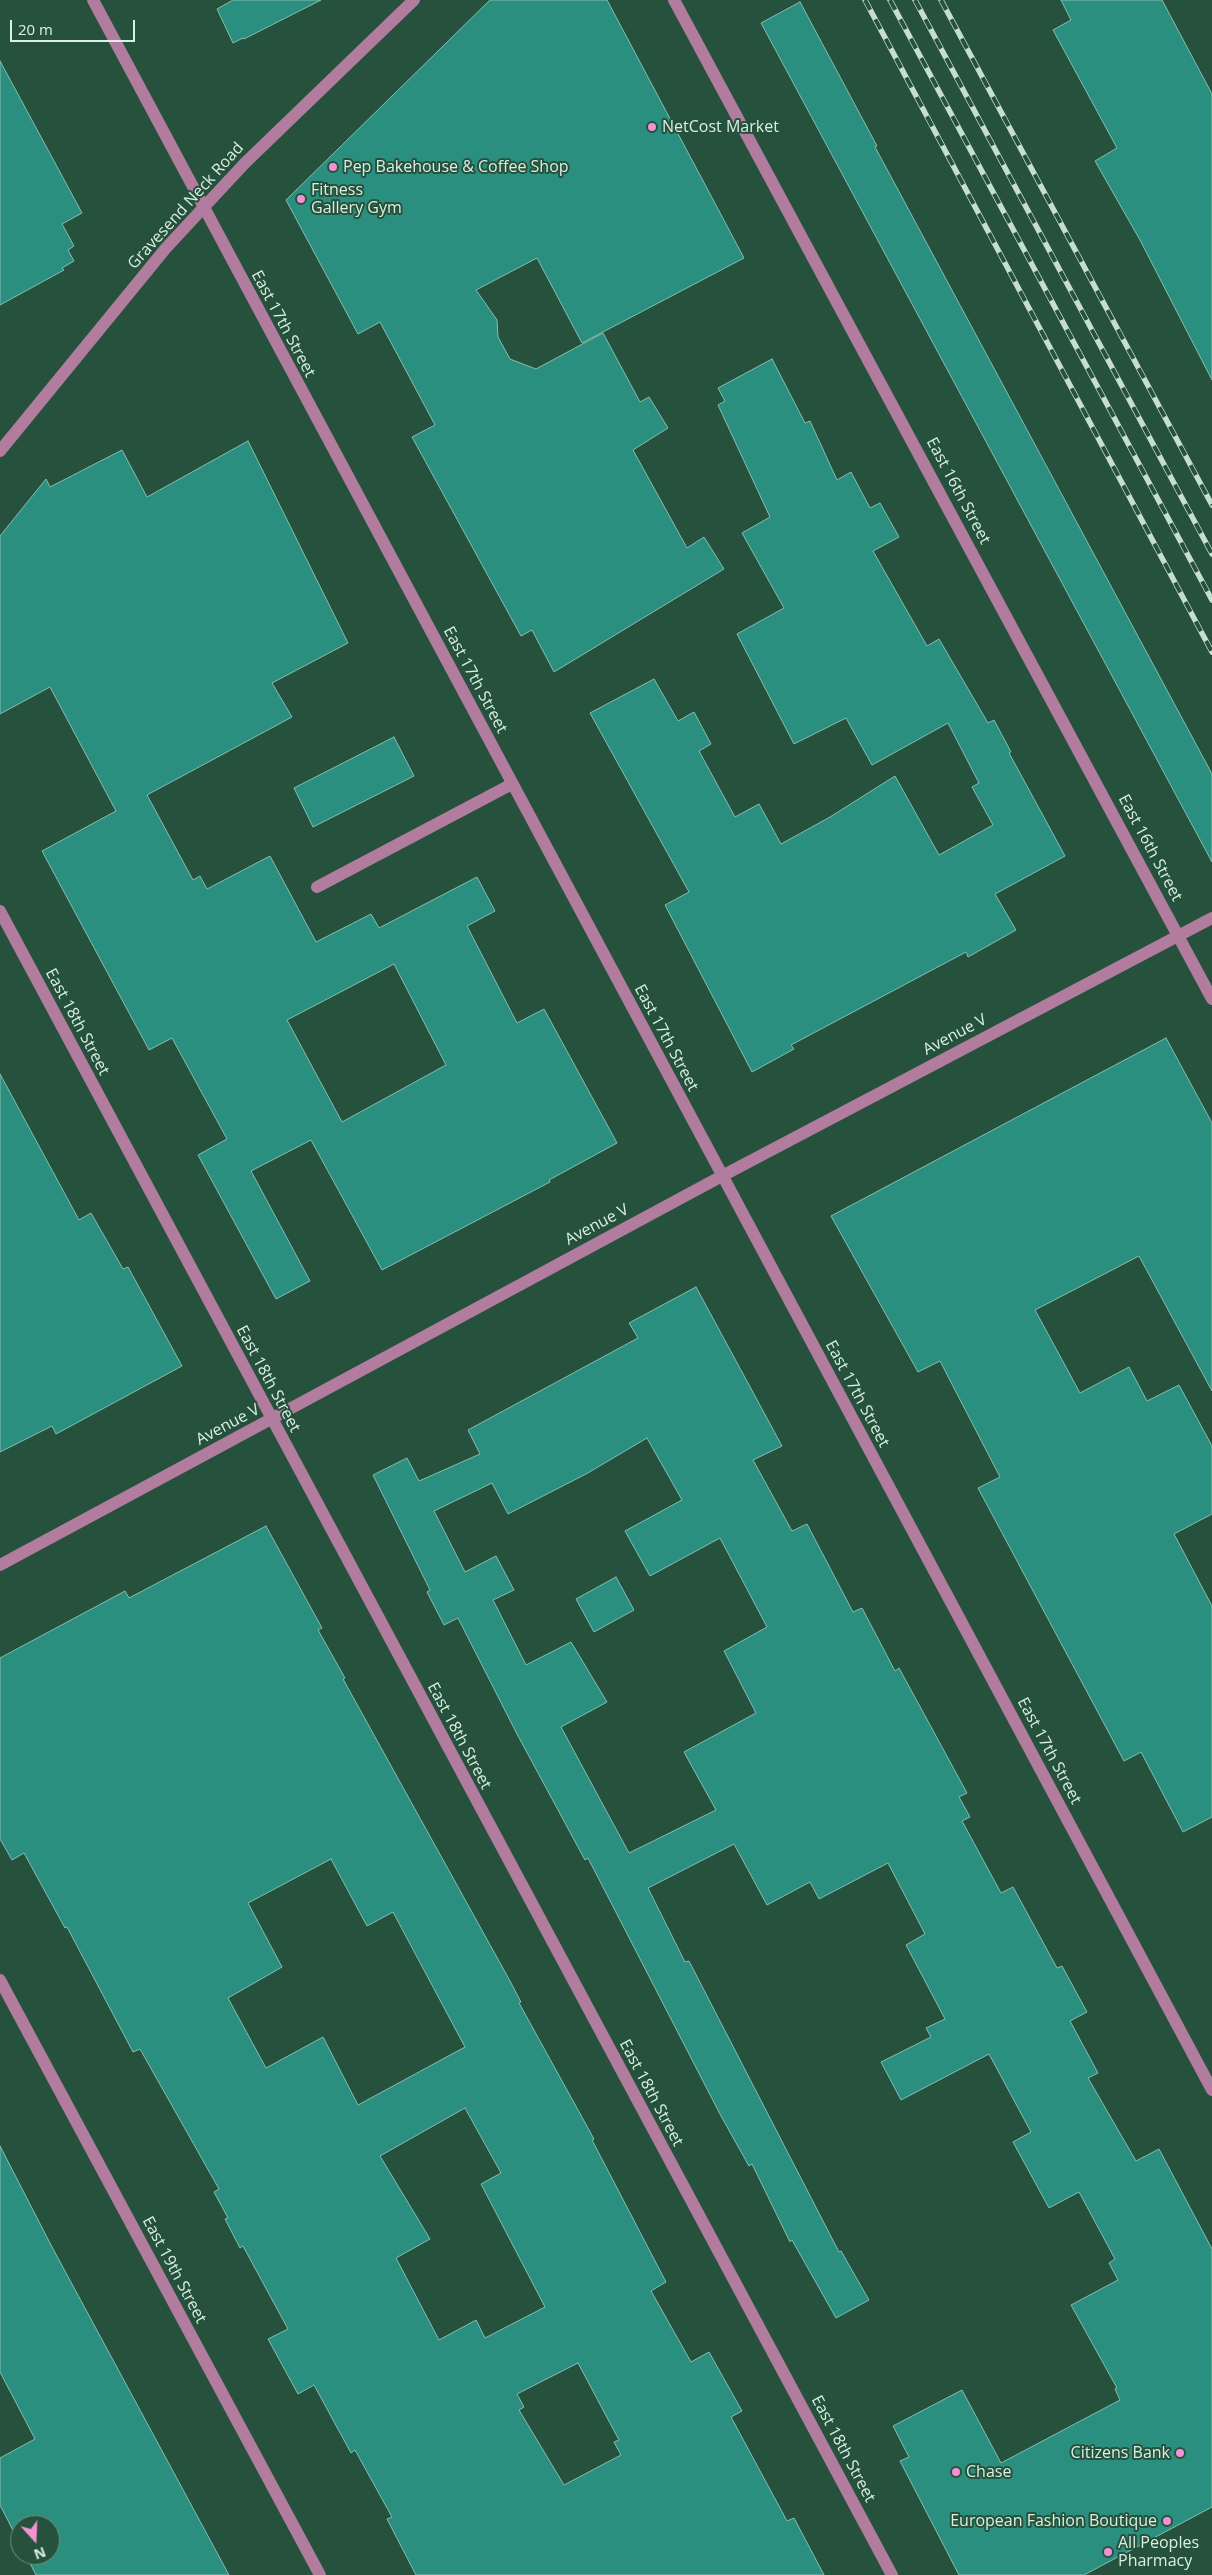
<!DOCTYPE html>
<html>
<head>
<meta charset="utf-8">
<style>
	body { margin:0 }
	#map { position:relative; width:1212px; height:2575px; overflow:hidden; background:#26513c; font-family:"Open Sans",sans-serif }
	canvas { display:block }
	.north { position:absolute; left:10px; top:2515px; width:50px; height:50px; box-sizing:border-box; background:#26513c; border:1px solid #6e917e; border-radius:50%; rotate:160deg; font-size:14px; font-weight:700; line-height:20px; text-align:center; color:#d9f0e2 }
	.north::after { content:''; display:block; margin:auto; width:18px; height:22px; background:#f491d4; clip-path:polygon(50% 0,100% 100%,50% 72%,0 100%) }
	.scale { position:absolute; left:10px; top:20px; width:125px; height:22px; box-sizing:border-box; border:2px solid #d9f0e2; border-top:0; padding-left:6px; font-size:15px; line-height:18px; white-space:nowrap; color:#d9f0e2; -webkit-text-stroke:4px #26513c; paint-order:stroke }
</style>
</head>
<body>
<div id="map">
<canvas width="1212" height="2575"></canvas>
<div class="north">N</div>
<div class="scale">20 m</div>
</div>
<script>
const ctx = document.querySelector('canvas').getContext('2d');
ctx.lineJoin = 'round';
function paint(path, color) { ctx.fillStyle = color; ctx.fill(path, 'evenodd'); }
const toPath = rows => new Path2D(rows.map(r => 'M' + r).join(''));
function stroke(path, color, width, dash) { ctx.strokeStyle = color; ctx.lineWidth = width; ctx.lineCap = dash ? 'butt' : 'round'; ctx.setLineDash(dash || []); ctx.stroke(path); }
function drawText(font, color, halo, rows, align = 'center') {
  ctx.font = font + ' "Open Sans",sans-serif'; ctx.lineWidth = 4; ctx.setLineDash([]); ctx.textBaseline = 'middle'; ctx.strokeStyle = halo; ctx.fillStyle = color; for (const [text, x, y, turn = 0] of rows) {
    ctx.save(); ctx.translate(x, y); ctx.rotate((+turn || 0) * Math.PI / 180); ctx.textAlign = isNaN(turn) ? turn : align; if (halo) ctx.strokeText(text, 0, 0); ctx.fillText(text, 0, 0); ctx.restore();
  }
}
const building = toPath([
	[233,0,321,0,244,39,243,38,233,43,217,9,233,0],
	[490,0,607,0,744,258,582,343,537,258,476,290,497,320,498,337,510,359,536,369,603,333,640,402,649,397,668,428,633,450,687,548,704,537,724,569,554,672,532,630,521,636,412,437,435,425,380,322,358,334,286,200,490,0],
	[1061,0,1162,0,1212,94,1212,380,1140,240,1095,161,1117,148,1053,30,1071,20,1061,0],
	[800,2,877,146,875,147,1212,774,1212,862,761,23,800,2],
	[0,61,82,213,62,224,74,246,68,250,74,261,62,268,64,270,0,305,0,61],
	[772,359,805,423,810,421,837,480,851,472,870,508,880,503,899,537,873,551,927,646,939,639,988,723,994,720,1011,752,1009,753,1065,856,995,894,1016,930,968,957,966,952,791,1045,794,1049,752,1072,665,905,689,892,590,713,654,679,678,721,694,712,711,744,699,751,735,817,759,804,781,844,830,817,895,776,939,855,993,825,972,787,979,783,948,723,872,765,846,718,794,744,737,634,784,608,742,533,770,517,718,405,725,401,718,388,772,359],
	[248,441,348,643,272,683,292,717,147,795,193,880,200,876,207,889,270,856,316,942,371,914,379,928,477,877,495,911,467,926,517,1023,544,1009,617,1143,549,1180,550,1182,382,1270,311,1140,251,1171,310,1281,276,1299,198,1155,227,1139,172,1038,149,1050,42,851,116,811,50,687,0,714,0,536,46,479,50,487,122,450,147,497,248,441],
	[394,964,446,1065,342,1122,287,1020,394,964],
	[394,737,414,776,313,827,294,788,394,737],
	[1166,1038,1212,1123,1212,1391,1139,1256,1035,1310,1080,1393,1129,1367,1147,1401,1179,1385,1212,1446,1212,1514,1174,1534,1212,1606,1212,1817,1183,1832,1141,1752,1124,1761,978,1488,1000,1477,940,1361,918,1372,831,1216,1166,1038],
	[0,1074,79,1220,91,1213,123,1269,128,1267,182,1366,56,1434,52,1426,0,1452,0,1074],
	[696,1287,782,1446,753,1460,792,1531,807,1524,853,1612,862,1608,895,1671,899,1668,967,1793,959,1797,970,1817,962,1821,1001,1893,1013,1887,1057,1968,1062,1966,1087,2012,1070,2021,1098,2073,1088,2078,1136,2161,1159,2149,1212,2249,1212,2507,1084,2575,959,2575,900,2461,909,2457,893,2426,962,2390,1001,2463,1120,2400,1115,2389,1117,2388,1071,2305,1118,2280,1109,2263,1115,2259,1079,2192,1049,2208,1013,2142,1031,2132,989,2054,901,2100,881,2062,931,2037,926,2028,945,2019,906,1945,925,1934,888,1863,819,1899,810,1882,767,1905,734,1844,648,1888,685,1962,689,1961,839,2252,841,2251,869,2300,836,2318,792,2240,790,2242,752,2164,749,2166,721,2116,588,1858,585,1860,517,1734,458,1618,444,1625,427,1592,430,1590,373,1475,407,1458,419,1481,480,1454,468,1430,638,1338,629,1323,696,1287],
	[647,1438,682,1500,625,1531,650,1576,720,1538,767,1627,724,1651,756,1713,684,1752,716,1810,629,1853,561,1727,607,1702,571,1642,526,1665,493,1600,514,1590,496,1556,465,1572,434,1511,492,1483,508,1514,586,1474,647,1438],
	[266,1526,322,1628,318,1630,345,1678,343,1679,510,1981,521,2002,519,2003,594,2139,592,2140,666,2282,651,2291,691,2362,709,2352,742,2411,731,2417,787,2521,794,2518,824,2575,416,2575,387,2519,392,2517,355,2450,351,2453,314,2385,298,2394,268,2339,288,2329,243,2246,240,2248,225,2219,228,2218,214,2192,219,2189,140,2049,133,2052,67,1927,65,1928,24,1853,12,1860,0,1839,0,1658,125,1591,129,1598,266,1526],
	[331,1859,367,1926,393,1912,465,2047,358,2105,323,2037,266,2068,228,1998,282,1967,248,1903,331,1859],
	[465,2108,501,2173,481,2184,545,2307,485,2338,476,2320,439,2340,396,2258,430,2239,380,2156,465,2108],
	[578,2363,619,2440,614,2442,621,2455,564,2485,519,2410,524,2407,517,2394,578,2363],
	[616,1577,634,1610,594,1632,576,1599,616,1577],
	[0,2146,52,2247,229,2575,36,2575,26,2555,50,2555,50,2525,20,2525,20,2544,0,2505,0,2458,35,2439,0,2372,0,2146]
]);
paint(building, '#2b8f7f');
stroke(building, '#85beb2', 1);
stroke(toPath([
	[93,0,1212,2090],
	[674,0,1212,999],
	[0,451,166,248,204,207,245,163,414,0],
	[317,887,512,784],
	[0,911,892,2575],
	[0,1565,722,1176,1212,918],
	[0,1980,320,2575]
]), '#b17c9e', 12);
const rail = toPath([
	[865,0,1212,652],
	[890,0,1212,600],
	[915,0,1212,554],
	[941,0,1212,505]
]);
stroke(rail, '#c5decf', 5.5);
stroke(rail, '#26513c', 4, [11]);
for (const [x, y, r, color] of [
	[652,127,5,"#f491d4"],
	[333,167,5,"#f491d4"],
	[301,199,5,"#f491d4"],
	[1180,2453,5,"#f491d4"],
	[956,2472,5,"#f491d4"],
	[1167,2521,5,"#f491d4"],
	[1108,2552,5,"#f491d4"]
]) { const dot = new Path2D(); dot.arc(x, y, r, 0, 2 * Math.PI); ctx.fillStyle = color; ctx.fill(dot); stroke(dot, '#26513c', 2); }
drawText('16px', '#d9f0e2', '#26513c', [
	["NetCost Market",662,127],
	["Pep Bakehouse & Coffee Shop",343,167],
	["Fitness",311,190],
	["Gallery Gym",311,208],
	["Citizens Bank",1170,2453,"right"],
	["Chase",966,2472],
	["European Fashion Boutique",1157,2521,"right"],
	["All Peoples",1118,2543],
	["Pharmacy",1118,2561]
], 'left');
drawText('16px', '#d9f0e2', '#26513c', [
	["Gravesend Neck Road",186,206,-48],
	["East 17th Street",283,324,62],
	["East 16th Street",958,491,62],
	["East 17th Street",475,680,62],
	["East 16th Street",1150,848,62],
	["East 18th Street",77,1022,62],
	["Avenue V",955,1035,-28],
	["East 17th Street",666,1038,62],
	["Avenue V",597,1225,-28],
	["East 18th Street",268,1379,62],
	["East 17th Street",857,1394,62],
	["Avenue V",228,1425,-28],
	["East 18th Street",459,1736,62],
	["East 17th Street",1049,1751,62],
	["East 18th Street",651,2093,62],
	["East 19th Street",174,2270,62],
	["East 18th Street",843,2449,62]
]);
</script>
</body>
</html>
